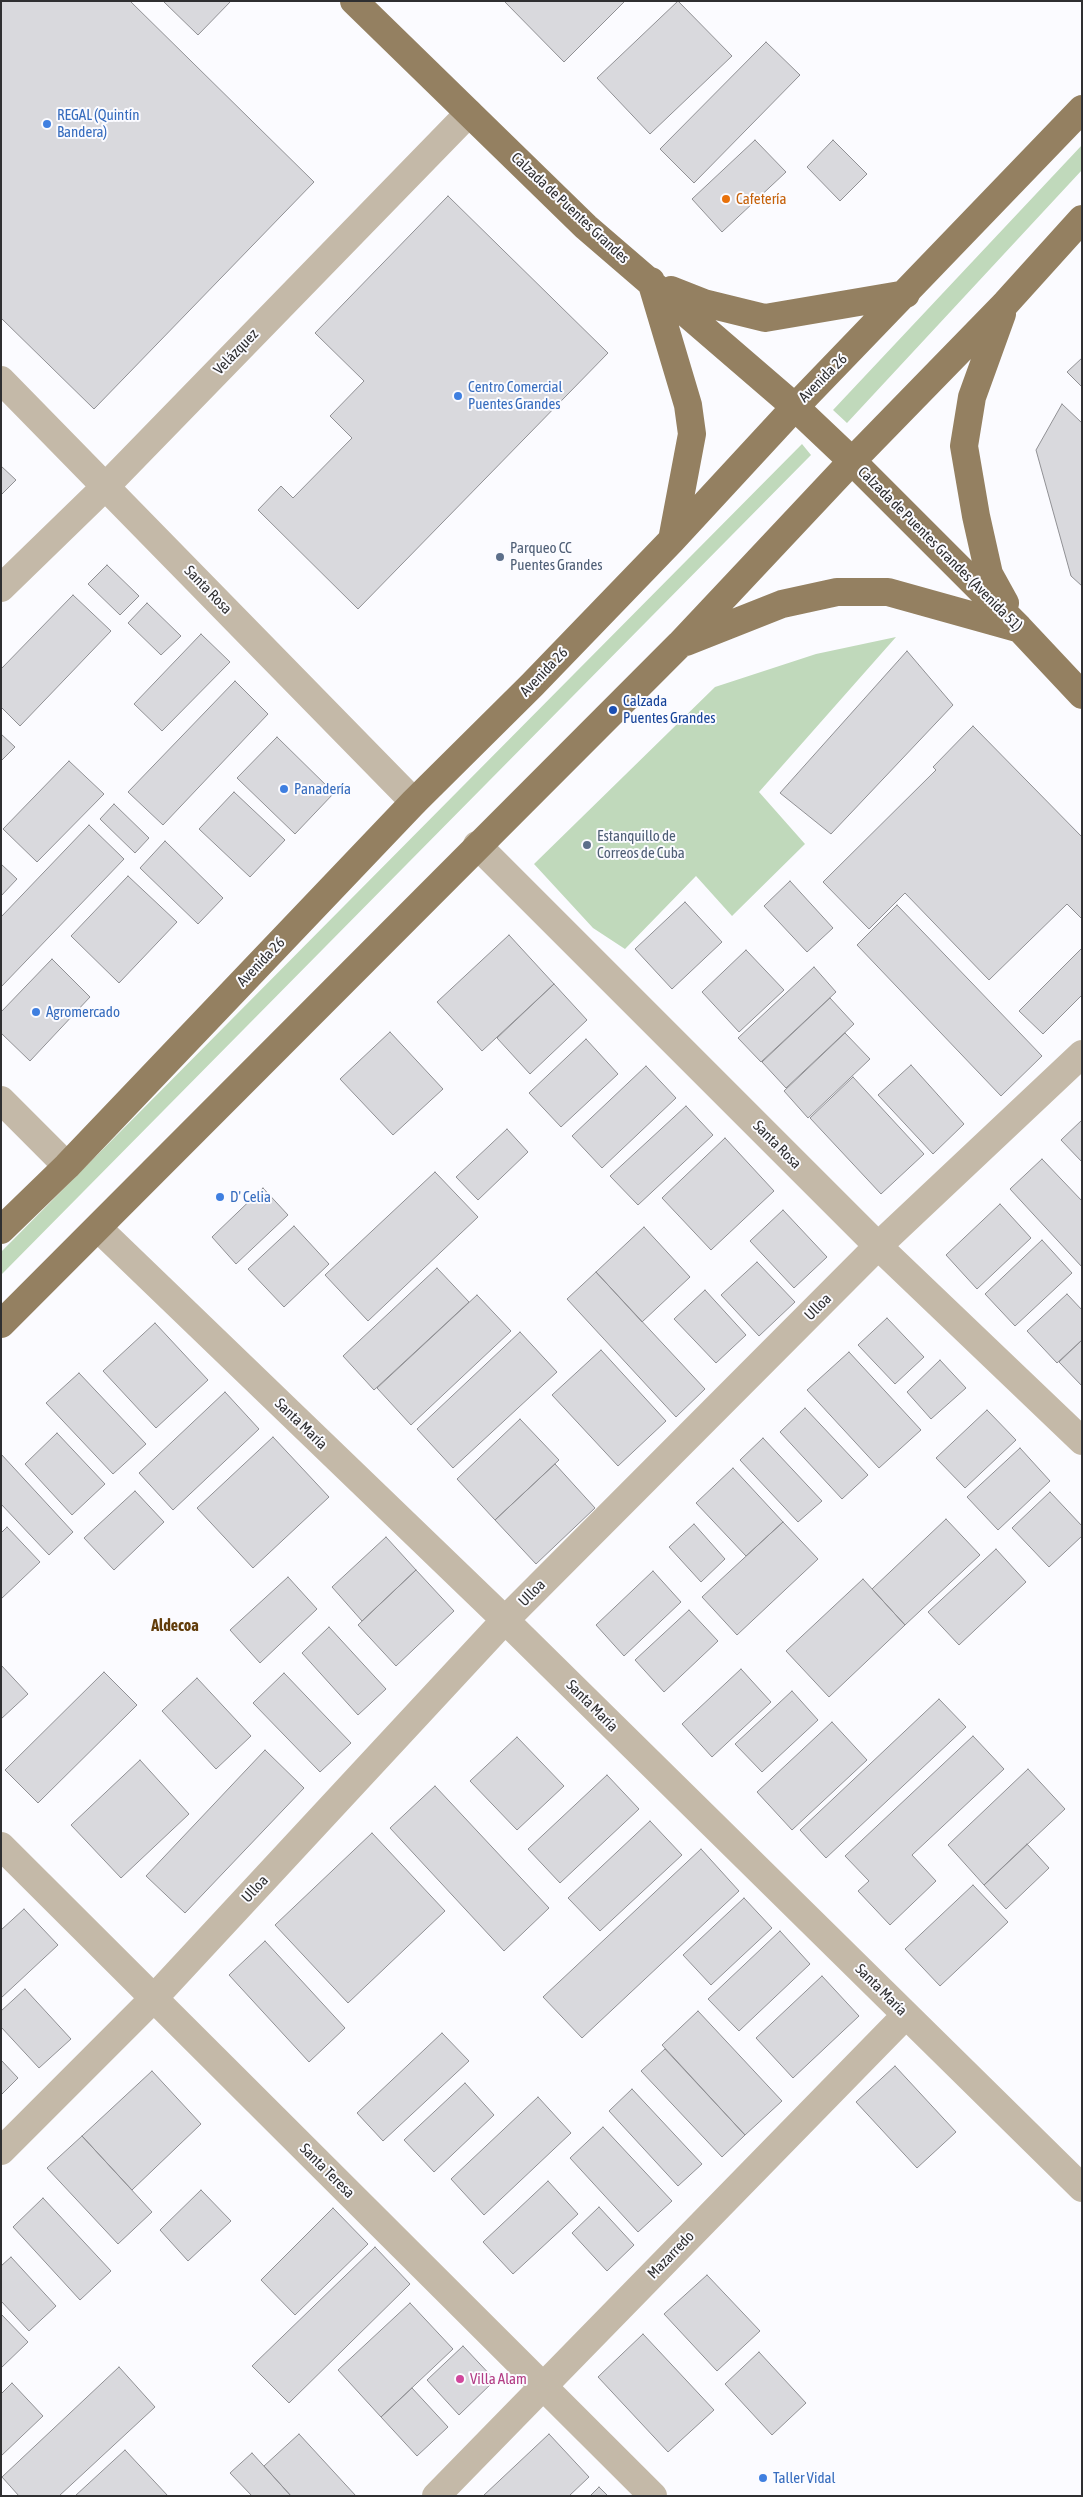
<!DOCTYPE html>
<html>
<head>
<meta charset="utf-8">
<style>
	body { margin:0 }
	#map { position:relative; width:1083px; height:2497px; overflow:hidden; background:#fbfbff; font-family:"Asap Condensed",sans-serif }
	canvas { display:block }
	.frame { position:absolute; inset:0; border:2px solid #2f2f31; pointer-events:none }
</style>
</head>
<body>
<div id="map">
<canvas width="1083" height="2497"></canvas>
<div class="frame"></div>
</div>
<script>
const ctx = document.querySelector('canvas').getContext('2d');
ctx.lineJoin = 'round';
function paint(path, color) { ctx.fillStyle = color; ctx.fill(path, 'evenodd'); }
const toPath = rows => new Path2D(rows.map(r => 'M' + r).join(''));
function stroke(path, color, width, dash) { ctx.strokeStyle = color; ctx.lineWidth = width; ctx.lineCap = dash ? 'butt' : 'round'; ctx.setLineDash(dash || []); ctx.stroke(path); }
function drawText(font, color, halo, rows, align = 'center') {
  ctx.font = font + ' "Asap Condensed",sans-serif'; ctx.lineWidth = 4; ctx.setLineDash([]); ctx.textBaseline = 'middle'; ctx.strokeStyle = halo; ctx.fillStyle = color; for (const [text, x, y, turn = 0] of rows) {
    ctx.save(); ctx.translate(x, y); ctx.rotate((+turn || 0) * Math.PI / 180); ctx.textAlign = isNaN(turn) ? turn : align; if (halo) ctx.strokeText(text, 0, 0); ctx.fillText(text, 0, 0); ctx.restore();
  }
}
paint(toPath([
	[1082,145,1082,170,847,423,833,410],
	[802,444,811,455,1,1275,1,1252],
	[896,637,759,792,805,844,732,916,696,876,625,949,593,928,534,864,715,687,816,654]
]), '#c0d9bb');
const building = toPath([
	[1,1,130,1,314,182,94,409,1,318,1,1],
	[163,1,231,1,198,35,163,1],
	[504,1,625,1,564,62,504,1],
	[678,1,732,56,650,134,597,78,678,1],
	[766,42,800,75,694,183,660,149,766,42],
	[755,140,786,172,722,232,692,199,755,140],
	[833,140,867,174,840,201,807,167,833,140],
	[448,196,608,353,358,609,258,510,281,486,293,498,352,438,330,416,364,381,315,333,448,196],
	[1082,358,1082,387,1067,372,1082,358],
	[1062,404,1082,423,1082,586,1071,576,1036,450,1062,404],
	[1,466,16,480,1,495,1,466],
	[107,565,139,596,120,615,88,584,107,565],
	[73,595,111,631,20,726,1,707,1,669,73,595],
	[147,603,181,636,161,655,128,623,147,603],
	[201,634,230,662,162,731,134,704,201,634],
	[907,651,953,705,831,834,780,793,907,651],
	[235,681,268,714,163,825,128,792,235,681],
	[973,726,1082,837,1082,919,1067,904,989,980,905,893,869,929,823,882,936,770,933,767,973,726],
	[1,734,15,747,1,761,1,734],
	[277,737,334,793,295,834,237,778,277,737],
	[69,761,104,794,37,862,3,829,69,761],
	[234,792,285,840,250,877,199,829,234,792],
	[114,804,149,838,135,853,100,819,114,804],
	[89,825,124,859,1,987,1,917,89,825],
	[165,841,223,898,198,924,140,868,165,841],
	[1,864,17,879,1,896,1,864],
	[128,876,177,922,119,983,71,936,128,876],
	[790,881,833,928,807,952,764,906,790,881],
	[685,902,722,942,672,989,635,949,685,902],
	[897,905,1042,1056,1001,1096,857,945,897,905],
	[509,935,554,984,482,1051,437,1002,509,935],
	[1082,948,1082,995,1043,1034,1019,1011,1082,948],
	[746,950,784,990,739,1032,702,992,746,950],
	[52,959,90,997,30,1061,1,1033,1,1012,52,959],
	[814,967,836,992,761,1062,738,1038,814,967],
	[554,984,587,1020,530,1074,497,1038,554,984],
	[830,998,854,1024,786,1088,762,1062,830,998],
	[390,1032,443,1089,393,1135,340,1079,390,1032],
	[845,1033,870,1059,808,1118,784,1091,845,1033],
	[586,1039,618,1074,561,1127,529,1093,586,1039],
	[911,1065,964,1124,933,1154,878,1095,911,1065],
	[646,1066,676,1098,602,1168,572,1136,646,1066],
	[853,1077,924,1154,881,1194,810,1118,853,1077],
	[686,1106,713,1135,638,1205,610,1176,686,1106],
	[1082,1120,1082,1162,1061,1140,1082,1120],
	[507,1129,528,1152,478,1200,456,1177,507,1129],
	[725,1138,774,1191,711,1250,662,1198,725,1138],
	[1042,1159,1082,1201,1082,1267,1010,1189,1042,1159],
	[435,1172,478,1217,368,1321,325,1275,435,1172],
	[263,1188,288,1215,236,1264,212,1237,263,1188],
	[1000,1204,1031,1238,977,1289,946,1255,1000,1204],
	[783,1210,827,1257,794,1288,750,1241,783,1210],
	[294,1226,329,1264,284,1307,248,1269,294,1226],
	[644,1227,690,1277,642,1322,596,1272,644,1227],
	[1042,1240,1072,1273,1015,1326,985,1294,1042,1240],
	[757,1262,795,1302,759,1336,721,1295,757,1262],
	[437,1268,469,1302,374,1390,343,1356,437,1268],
	[596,1272,705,1389,676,1417,567,1299,596,1272],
	[705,1290,746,1335,716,1363,674,1319,705,1290],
	[1067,1294,1082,1310,1082,1340,1057,1363,1027,1331,1067,1294],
	[477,1295,511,1331,411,1425,377,1388,477,1295],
	[887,1318,924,1357,895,1384,858,1345,887,1318],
	[155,1323,208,1380,156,1428,103,1371,155,1323],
	[520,1332,557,1372,453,1468,417,1429,520,1332],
	[1082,1340,1082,1386,1059,1362,1082,1340],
	[601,1350,666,1421,618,1466,552,1395,601,1350],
	[849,1352,921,1430,879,1468,807,1390,849,1352],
	[940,1360,966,1388,931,1419,907,1392,940,1360],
	[79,1373,146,1444,113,1474,46,1403,79,1373],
	[225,1392,259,1429,173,1510,139,1473,225,1392],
	[805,1408,868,1475,842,1499,780,1432,805,1408],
	[987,1410,1016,1440,965,1488,936,1458,987,1410],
	[520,1419,559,1460,495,1520,457,1479,520,1419],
	[57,1433,105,1484,72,1515,25,1464,57,1433],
	[273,1437,329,1497,253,1568,197,1508,273,1437],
	[763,1438,822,1501,798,1522,740,1460,763,1438],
	[1020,1448,1050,1481,998,1530,967,1497,1020,1448],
	[1,1454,73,1532,49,1555,1,1504,1,1454],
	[555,1464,595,1508,536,1564,495,1520,555,1464],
	[733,1468,783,1522,746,1556,696,1503,733,1468],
	[135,1491,164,1522,114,1570,84,1538,135,1491],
	[1050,1492,1082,1526,1082,1536,1049,1567,1012,1528,1050,1492],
	[946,1519,980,1555,905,1625,872,1589,946,1519],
	[783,1522,818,1559,737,1635,702,1597,783,1522],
	[694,1524,725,1559,701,1582,669,1547,694,1524],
	[7,1527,40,1562,1,1599,1,1533,7,1527],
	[386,1537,416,1570,362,1621,332,1587,386,1537],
	[996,1549,1026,1582,959,1645,928,1612,996,1549],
	[416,1570,454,1611,396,1666,358,1625,416,1570],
	[653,1571,681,1602,624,1656,596,1625,653,1571],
	[288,1577,317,1609,260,1663,230,1630,288,1577],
	[863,1579,905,1625,829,1697,786,1651,863,1579],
	[689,1610,718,1641,664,1692,635,1660,689,1610],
	[329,1627,386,1689,358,1715,302,1653,329,1627],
	[1,1665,28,1694,1,1719,1,1665],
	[741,1669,771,1702,712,1757,682,1724,741,1669],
	[104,1672,137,1705,38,1803,5,1770,104,1672],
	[284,1673,351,1743,320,1772,253,1703,284,1673],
	[197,1678,251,1736,216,1769,162,1711,197,1678],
	[792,1691,818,1720,762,1772,735,1744,792,1691],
	[939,1699,966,1727,826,1858,800,1830,939,1699],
	[832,1722,867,1760,792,1830,757,1792,832,1722],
	[973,1736,1004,1769,912,1855,936,1881,890,1925,858,1891,869,1881,845,1856,973,1736],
	[517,1737,564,1786,517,1830,470,1781,517,1737],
	[265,1750,304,1788,185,1913,146,1876,265,1750],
	[140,1760,189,1814,121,1878,71,1825,140,1760],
	[1028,1769,1065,1809,984,1885,948,1845,1028,1769],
	[607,1775,639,1809,560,1883,528,1849,607,1775],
	[435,1786,549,1908,504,1951,390,1828,435,1786],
	[650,1821,682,1855,600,1931,568,1898,650,1821],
	[372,1833,445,1911,348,2003,275,1925,372,1833],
	[1027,1844,1049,1868,1006,1909,984,1885,1027,1844],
	[701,1849,739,1891,582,2038,543,1997,701,1849],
	[973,1885,1008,1922,940,1986,905,1949,973,1885],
	[744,1898,772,1928,711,1985,683,1955,744,1898],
	[24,1909,58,1945,1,1998,1,1930,24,1909],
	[780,1931,810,1964,739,2031,708,1999,780,1931],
	[265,1941,345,2028,309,2062,229,1975,265,1941],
	[822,1976,859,2016,793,2078,756,2038,822,1976],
	[25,1989,71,2039,39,2068,1,2027,1,2011,25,1989],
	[698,2011,782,2101,745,2135,662,2045,698,2011],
	[442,2033,469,2061,383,2141,357,2113,442,2033],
	[665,2049,745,2135,722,2157,641,2071,665,2049],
	[1,2060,18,2078,1,2095,1,2060],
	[895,2066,956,2132,917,2168,856,2102,895,2066],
	[152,2071,201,2124,132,2190,82,2136,152,2071],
	[465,2083,494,2115,434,2172,404,2140,465,2083],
	[632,2089,702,2164,678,2186,609,2111,632,2089],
	[538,2097,571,2133,484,2215,451,2179,538,2097],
	[603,2127,672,2201,638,2232,570,2158,603,2127],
	[82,2136,152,2212,118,2244,47,2168,82,2136],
	[548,2181,578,2214,513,2274,483,2242,548,2181],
	[201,2190,231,2221,188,2261,160,2230,201,2190],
	[43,2198,111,2271,80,2300,13,2227,43,2198],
	[599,2207,634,2245,607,2271,572,2233,599,2207],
	[333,2208,368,2244,295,2315,261,2280,333,2208],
	[375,2247,410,2284,289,2403,252,2366,375,2247],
	[11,2257,56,2306,29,2331,1,2301,1,2266,11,2257],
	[707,2275,760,2331,717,2371,664,2314,707,2275],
	[410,2303,453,2349,381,2417,338,2370,410,2303],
	[1,2314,28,2342,1,2368,1,2314],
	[643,2334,714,2410,668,2452,598,2377,643,2334],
	[463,2346,495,2380,459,2415,427,2380,463,2346],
	[759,2352,806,2403,772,2435,725,2384,759,2352],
	[119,2367,155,2407,59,2496,19,2496,2,2477,119,2367],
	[12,2383,43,2416,1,2456,1,2394,12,2383],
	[412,2388,448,2427,417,2456,381,2417,412,2388],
	[299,2434,356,2496,291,2496,264,2466,299,2434],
	[549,2434,589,2477,569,2496,483,2496,549,2434],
	[125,2450,168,2496,75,2496,125,2450],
	[252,2453,291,2496,252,2496,230,2473,252,2453],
	[599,2487,608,2496,590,2496,599,2487]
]);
paint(building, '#d9d9dd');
stroke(building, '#909094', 1);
stroke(toPath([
	[1,380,414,802],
	[1,588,106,486,469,113],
	[477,845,878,1246,1082,1441],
	[1,1100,67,1166],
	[98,1228,505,1620,1082,2188],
	[1,1846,653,2496],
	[1,2151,154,1998,505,1620,878,1246,1082,1054],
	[436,2496,906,2015]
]), '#c4b9a8', 28);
stroke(toPath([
	[354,1,586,227,795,407,852,461,1019,628,1082,695],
	[651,281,688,405,692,434,672,540],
	[671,290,704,303,765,318,906,294],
	[1002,314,972,397,964,446,976,516,989,574,1005,603],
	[686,642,782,604,837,592,888,592,1017,628],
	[1,1230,67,1166,414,802,532,685,672,540,795,407,1082,109],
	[1,1324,680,644,852,461,1006,303,1082,219]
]), '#948061', 28);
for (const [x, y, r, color] of [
	[47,124,5,"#3f7fe0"],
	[726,199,5,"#e8710a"],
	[458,396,5,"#3f7fe0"],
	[500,557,5,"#5c6f8a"],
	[613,710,5,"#1a4fb4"],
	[284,789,5,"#3f7fe0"],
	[587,845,5,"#5c6f8a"],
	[36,1012,5,"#3f7fe0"],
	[220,1197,5,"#3f7fe0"],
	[460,2379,5,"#d1479c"],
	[763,2478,5,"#3f7fe0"]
]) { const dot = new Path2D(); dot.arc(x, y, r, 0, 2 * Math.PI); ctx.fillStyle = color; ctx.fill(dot); stroke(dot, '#fbfbff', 2); }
drawText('15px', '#366cbe', '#fbfbff', [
	["REGAL (Quintín",57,115],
	["Bandera)",57,132],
	["Centro Comercial",468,387],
	["Puentes Grandes",468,404],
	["Panadería",294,789],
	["Agromercado",46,1012],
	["D' Celia",230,1197],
	["Taller Vidal",773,2478]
], 'left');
drawText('15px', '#c56008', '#fbfbff', [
	["Cafetería",736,199]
], 'left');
drawText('15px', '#2f2f31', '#fbfbff', [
	["Calzada de Puentes Grandes",570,208,43],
	["Velázquez",236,352,-46],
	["Avenida 26",823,378,-45],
	["Calzada de Puentes Grandes (Avenida 51)",940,549,45],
	["Santa Rosa",208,590,46],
	["Avenida 26",544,672,-46],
	["Avenida 26",261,962,-46],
	["Santa Rosa",777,1145,45],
	["Ulloa",818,1307,-45],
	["Santa María",301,1424,44],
	["Ulloa",532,1593,-45],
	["Santa María",592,1706,45],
	["Ulloa",255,1889,-47],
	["Santa María",881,1990,45],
	["Santa Teresa",327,2171,45],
	["Mazarredo",671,2255,-46]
]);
drawText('15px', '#4e5e75', '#fbfbff', [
	["Parqueo CC",510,548],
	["Puentes Grandes",510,565],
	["Estanquillo de",597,836],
	["Correos de Cuba",597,853]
], 'left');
drawText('15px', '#164399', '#fbfbff', [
	["Calzada",623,701],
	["Puentes Grandes",623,718]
], 'left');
drawText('15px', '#b23c85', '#fbfbff', [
	["Villa Alam",470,2379]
], 'left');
drawText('bold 16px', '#613c0a', '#fbfbff', [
	["Aldecoa",175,1626]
]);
</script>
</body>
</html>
